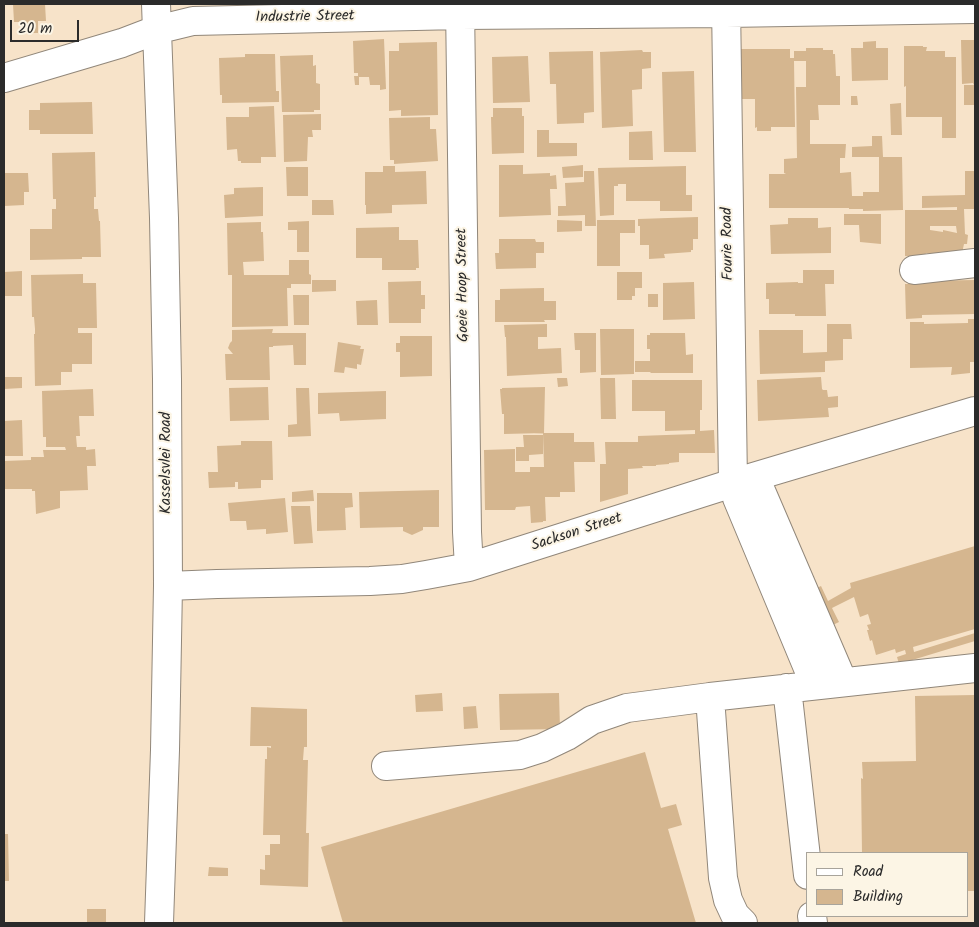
<!DOCTYPE html>
<html>
<head>
<meta charset="utf-8">
<style>
	body { margin:0 }
	#map { position:relative; width:979px; height:927px; overflow:hidden; background:#f7e3c9; font-family:Kalam,sans-serif }
	canvas { display:block }
	.frame { position:absolute; inset:0; border:5px solid #2b2b2b; pointer-events:none }
	.legend { position:absolute; left:806px; top:852px; width:162px; height:65px; box-sizing:border-box; background:#fcf5e5; border:1px solid #a8a49b; margin:0; padding:6px 9px; list-style:none; font-size:15px; color:#2b2b2b }
	.legend li { display:flex; align-items:center; gap:10px; height:25px }
	.legend b { width:25px; border:1px solid #a8a49b }
	.scale { position:absolute; left:10px; top:20px; width:69px; height:22px; box-sizing:border-box; border:2px solid #2b2b2b; border-top:0; padding-left:6px; font-size:15px; line-height:18px; white-space:nowrap; color:#2b2b2b; -webkit-text-stroke:4px #fcf5e5; paint-order:stroke }
</style>
</head>
<body>
<div id="map">
<canvas width="979" height="927"></canvas>
<div class="frame"></div>
<ul class="legend">
<li><b style="height:6px;background:#fff"></b>Road</li>
<li><b style="height:14px;background:#d5b68f"></b>Building</li>
</ul>
<div class="scale">20 m</div>
</div>
<script>
const ctx = document.querySelector('canvas').getContext('2d');
ctx.lineJoin = 'round';
function paint(path, color) { ctx.fillStyle = color; ctx.fill(path, 'evenodd'); }
const toPath = rows => new Path2D(rows.map(r => 'M' + r).join(''));
function stroke(path, color, width, dash) { ctx.strokeStyle = color; ctx.lineWidth = width; ctx.lineCap = dash ? 'butt' : 'round'; ctx.setLineDash(dash || []); ctx.stroke(path); }
function drawText(font, color, halo, rows, align = 'center') {
  ctx.font = font + ' Kalam,sans-serif'; ctx.lineWidth = 4; ctx.setLineDash([]); ctx.textBaseline = 'middle'; ctx.strokeStyle = halo; ctx.fillStyle = color; for (const [text, x, y, turn = 0] of rows) {
    ctx.save(); ctx.translate(x, y); ctx.rotate((+turn || 0) * Math.PI / 180); ctx.textAlign = isNaN(turn) ? turn : align; if (halo) ctx.strokeText(text, 0, 0); ctx.fillText(text, 0, 0); ctx.restore();
  }
}
paint(toPath([
	[13,4,45,4,46,21,38,21,38,33,22,33,22,22,14,22],
	[384,39,386,89,380,90,380,85,370,85,369,77,359,77,359,85,355,85,354,76,358,76,358,73,354,73,353,41],
	[961,40,975,40,975,105,964,105,964,85,974,85,973,83,962,84],
	[876,41,876,48,888,48,888,80,852,81,851,48,863,48,863,42],
	[437,42,438,115,401,116,401,110,389,111,389,51,399,51,399,43],
	[904,46,923,46,923,47,927,47,926,51,945,51,945,57,956,57,956,138,942,138,942,117,906,117,906,86,904,87],
	[806,48,823,48,823,50,833,50,833,54,835,54,836,76,840,76,840,105,818,105,819,120,810,120,810,144,846,144,845,158,840,158,840,173,851,172,852,196,863,196,863,192,879,192,879,157,902,157,903,210,863,211,863,209,849,209,849,208,769,208,769,174,786,174,784,173,784,159,797,158,796,87,806,87,806,61,794,61,795,127,771,127,771,131,757,131,757,127,755,128,755,99,742,99,741,49,790,49,790,58,794,58,794,51,806,51],
	[642,50,643,52,651,52,651,68,642,69,642,89,632,90,633,126,602,128,600,52],
	[593,51,594,112,584,113,584,123,557,124,556,84,550,84,549,52],
	[245,54,275,54,276,91,279,91,279,102,222,103,222,95,220,95,219,58,245,57],
	[313,55,313,66,316,65,316,83,320,84,320,110,314,110,314,112,282,112,280,56],
	[528,56,530,102,493,103,492,57],
	[694,71,696,152,664,152,662,72],
	[851,96,857,96,858,105,851,105],
	[92,102,93,134,40,134,40,130,29,130,29,110,40,110,40,103],
	[901,103,902,135,891,135,890,104],
	[274,106,276,157,261,157,261,163,241,163,241,161,238,161,237,149,227,150,226,117,249,117,249,107],
	[493,108,522,108,522,116,524,116,524,153,492,154,491,117,493,117],
	[321,114,321,130,312,130,313,137,308,137,307,161,284,162,283,115],
	[430,117,430,129,436,129,438,161,394,164,394,160,390,160,389,118],
	[537,130,549,130,549,143,577,143,577,156,537,157],
	[652,131,653,160,629,160,629,132],
	[872,136,882,136,883,157,852,157,852,147,872,146],
	[95,152,96,197,94,197,94,209,98,209,99,221,100,221,101,257,82,257,82,259,30,260,30,229,52,229,52,209,56,209,56,199,53,199,52,153],
	[499,165,523,165,523,174,550,173,550,176,556,175,557,189,550,189,551,215,499,217],
	[583,165,583,177,563,178,562,167],
	[383,166,395,166,395,172,426,171,427,204,392,205,392,213,366,214,366,205,365,205,365,172,383,172],
	[686,166,686,195,692,195,692,211,660,211,660,201,626,201,626,184,618,184,618,186,614,186,614,215,600,216,598,168],
	[286,167,308,167,308,196,287,196],
	[584,171,594,171,596,226,585,226,585,215,558,216,558,206,566,206,565,183,584,182],
	[965,171,975,171,975,209,964,209,965,234,968,235,967,244,964,244,961,258,949,257,926,253,925,256,905,256,905,210,957,210,957,207,922,208,922,196,965,195],
	[930,226,956,226,957,233,943,230,943,232,930,230],
	[4,173,28,173,29,192,24,192,24,205,4,206],
	[263,187,263,216,225,218,224,195,234,194,234,188],
	[312,200,333,200,334,215,312,215],
	[844,214,881,214,881,244,860,242,859,225,844,225],
	[698,217,698,239,693,239,693,250,691,250,691,252,664,254,665,258,649,259,649,245,640,245,640,226,638,226,638,219],
	[788,218,818,218,818,228,831,227,831,253,771,254,770,225,788,224],
	[557,220,582,221,582,231,557,232],
	[597,220,635,220,635,233,620,233,620,266,597,266],
	[309,221,309,252,297,252,297,230,288,230,288,222],
	[261,222,261,232,263,232,264,261,243,262,244,275,289,275,289,260,309,260,309,274,311,275,311,284,291,284,291,288,287,288,288,326,232,327,232,275,228,275,227,223],
	[399,227,399,240,418,240,419,268,416,268,416,270,382,270,382,258,356,258,356,228],
	[499,239,535,239,536,242,544,242,544,253,536,253,536,268,496,269,495,253,499,253],
	[803,270,834,270,834,284,825,284,826,316,795,316,795,314,769,314,769,299,766,299,766,283,798,282,798,283,803,283],
	[22,271,22,296,4,296,4,272],
	[617,272,642,272,642,288,635,288,635,296,632,296,632,300,617,300],
	[83,274,83,283,96,283,97,328,78,328,78,333,92,333,92,364,72,364,72,372,61,372,61,385,35,386,34,334,35,334,35,329,34,317,32,317,31,275],
	[312,280,336,280,336,291,312,292],
	[975,280,975,314,922,315,922,318,906,319,905,284,919,284,919,281],
	[421,281,421,295,425,295,425,309,421,309,421,323,389,323,388,282],
	[694,282,695,319,663,320,663,283],
	[544,288,544,301,556,301,556,320,544,320,545,322,495,322,495,300,500,300,500,289],
	[648,294,658,294,658,307,648,307],
	[293,295,309,295,309,325,294,325],
	[377,300,378,325,357,325,356,301],
	[968,319,975,319,975,362,970,362,970,373,951,375,952,367,910,368,910,322,924,322,924,324,968,323],
	[547,324,547,337,538,337,538,349,561,348,562,373,507,376,506,337,505,337,504,325],
	[827,324,851,324,852,339,843,339,843,360,825,361,825,372,760,374,759,330,803,330,803,353,827,352],
	[273,329,272,333,306,333,306,365,294,365,293,345,273,346,273,347,269,347,270,380,226,380,225,354,233,354,228,348,230,343,232,341,232,330],
	[600,329,634,329,634,374,601,375],
	[574,333,596,333,596,372,580,373,580,350,575,350],
	[650,333,685,333,686,355,693,354,693,373,651,373,650,372,635,372,635,361,650,361,650,349,647,349,647,335,650,335],
	[400,336,432,336,432,376,400,377,400,352,396,352,396,343,400,343],
	[338,342,361,346,360,349,364,349,361,365,357,364,357,369,345,367,344,373,334,372],
	[4,377,22,377,22,388,4,389],
	[821,377,822,389,823,390,827,390,828,397,838,396,838,407,828,408,829,417,758,421,757,380],
	[557,378,567,378,568,386,558,387],
	[600,378,615,378,616,419,601,419],
	[632,380,702,380,702,410,700,410,700,431,714,430,715,453,679,453,679,462,669,463,669,464,656,465,656,466,642,466,643,468,628,469,628,494,600,502,600,464,606,464,605,442,638,442,638,436,695,434,695,430,665,431,665,411,632,411],
	[268,387,269,420,230,421,229,388],
	[545,387,544,433,504,434,504,414,502,414,500,389,502,389,502,388],
	[296,388,309,388,311,436,288,437,288,425,297,424],
	[93,389,94,416,79,416,80,436,76,436,77,447,86,447,86,450,95,449,96,466,87,466,88,490,60,491,60,508,36,514,35,491,32,491,32,489,4,489,4,461,31,460,31,457,44,457,43,450,66,450,65,447,46,447,46,437,43,437,42,391],
	[386,391,386,419,340,421,339,413,318,414,318,393],
	[22,420,23,456,4,456,4,421],
	[543,433,574,433,574,442,594,442,595,462,574,462,575,492,560,492,560,497,545,497,546,521,543,521,543,522,531,523,530,506,516,507,515,510,485,510,484,450,515,449,515,472,530,472,530,467,544,467],
	[523,435,543,435,543,454,529,455,529,461,516,461,516,447,524,447],
	[241,441,272,441,273,480,261,480,261,488,238,489,238,482,235,482,235,487,209,488,208,472,218,472,217,446,241,445],
	[313,490,314,501,292,502,292,492],
	[439,490,439,527,423,527,423,530,412,535,403,531,403,527,360,528,359,492],
	[317,493,352,493,353,507,345,508,346,530,317,531],
	[285,498,288,532,266,534,266,529,247,530,246,521,230,521,228,503],
	[291,506,310,506,313,543,294,544],
	[975,546,975,629,913,647,914,652,975,633,975,641,899,664,897,657,906,654,905,650,896,653,895,649,876,655,872,640,870,641,867,630,869,630,867,625,871,624,868,614,860,617,854,597,832,608,839,622,788,647,770,611,821,586,828,601,851,588,850,583],
	[442,693,443,711,416,712,415,695],
	[559,693,560,729,500,730,499,694],
	[975,695,975,891,968,891,968,853,862,853,861,778,863,779,862,762,916,761,915,696],
	[476,706,478,728,464,729,463,707],
	[251,707,307,709,307,747,304,747,303,760,308,760,306,833,309,833,308,887,260,885,260,869,265,870,265,855,270,855,270,844,280,844,280,835,263,835,265,759,267,759,267,747,271,748,271,746,250,746],
	[645,752,661,808,676,804,682,825,668,829,696,923,343,923,321,847],
	[4,834,8,834,9,881,4,881],
	[209,867,228,868,228,876,208,876],
	[87,909,106,909,106,923,87,923]
]), '#d5b68f');
const minor = toPath([
	[156,4,164,218,167,379,168,586,165,750,159,923],
	[460,4,467,532,469,567],
	[726,4,733,483,737,498,815,685],
	[4,78,122,43,156,30,193,21,460,15,726,13,975,9],
	[914,270,975,263],
	[755,477,843,682],
	[168,586,217,584,370,581,402,579,426,575,469,567,733,483,975,411],
	[787,688,808,875],
	[710,697,723,878,728,900,735,915,743,923],
	[386,766,520,755,542,748,567,736,592,720,627,708,710,697,975,668],
	[812,916,813,923]
]);
stroke(minor, '#91877a', 30);
stroke(minor, '#fff', 28);
drawText('15px', '#2b2b2b', '#fcf5e5', [
	["Industrie Street",305,18,-1],
	["Fourie Road",729,244,-91],
	["Goeie Hoop Street",464,285,-91],
	["Kasselsvlei Road",167,463,-90],
	["Sackson Street",577,533,-18]
]);
</script>
</body>
</html>
